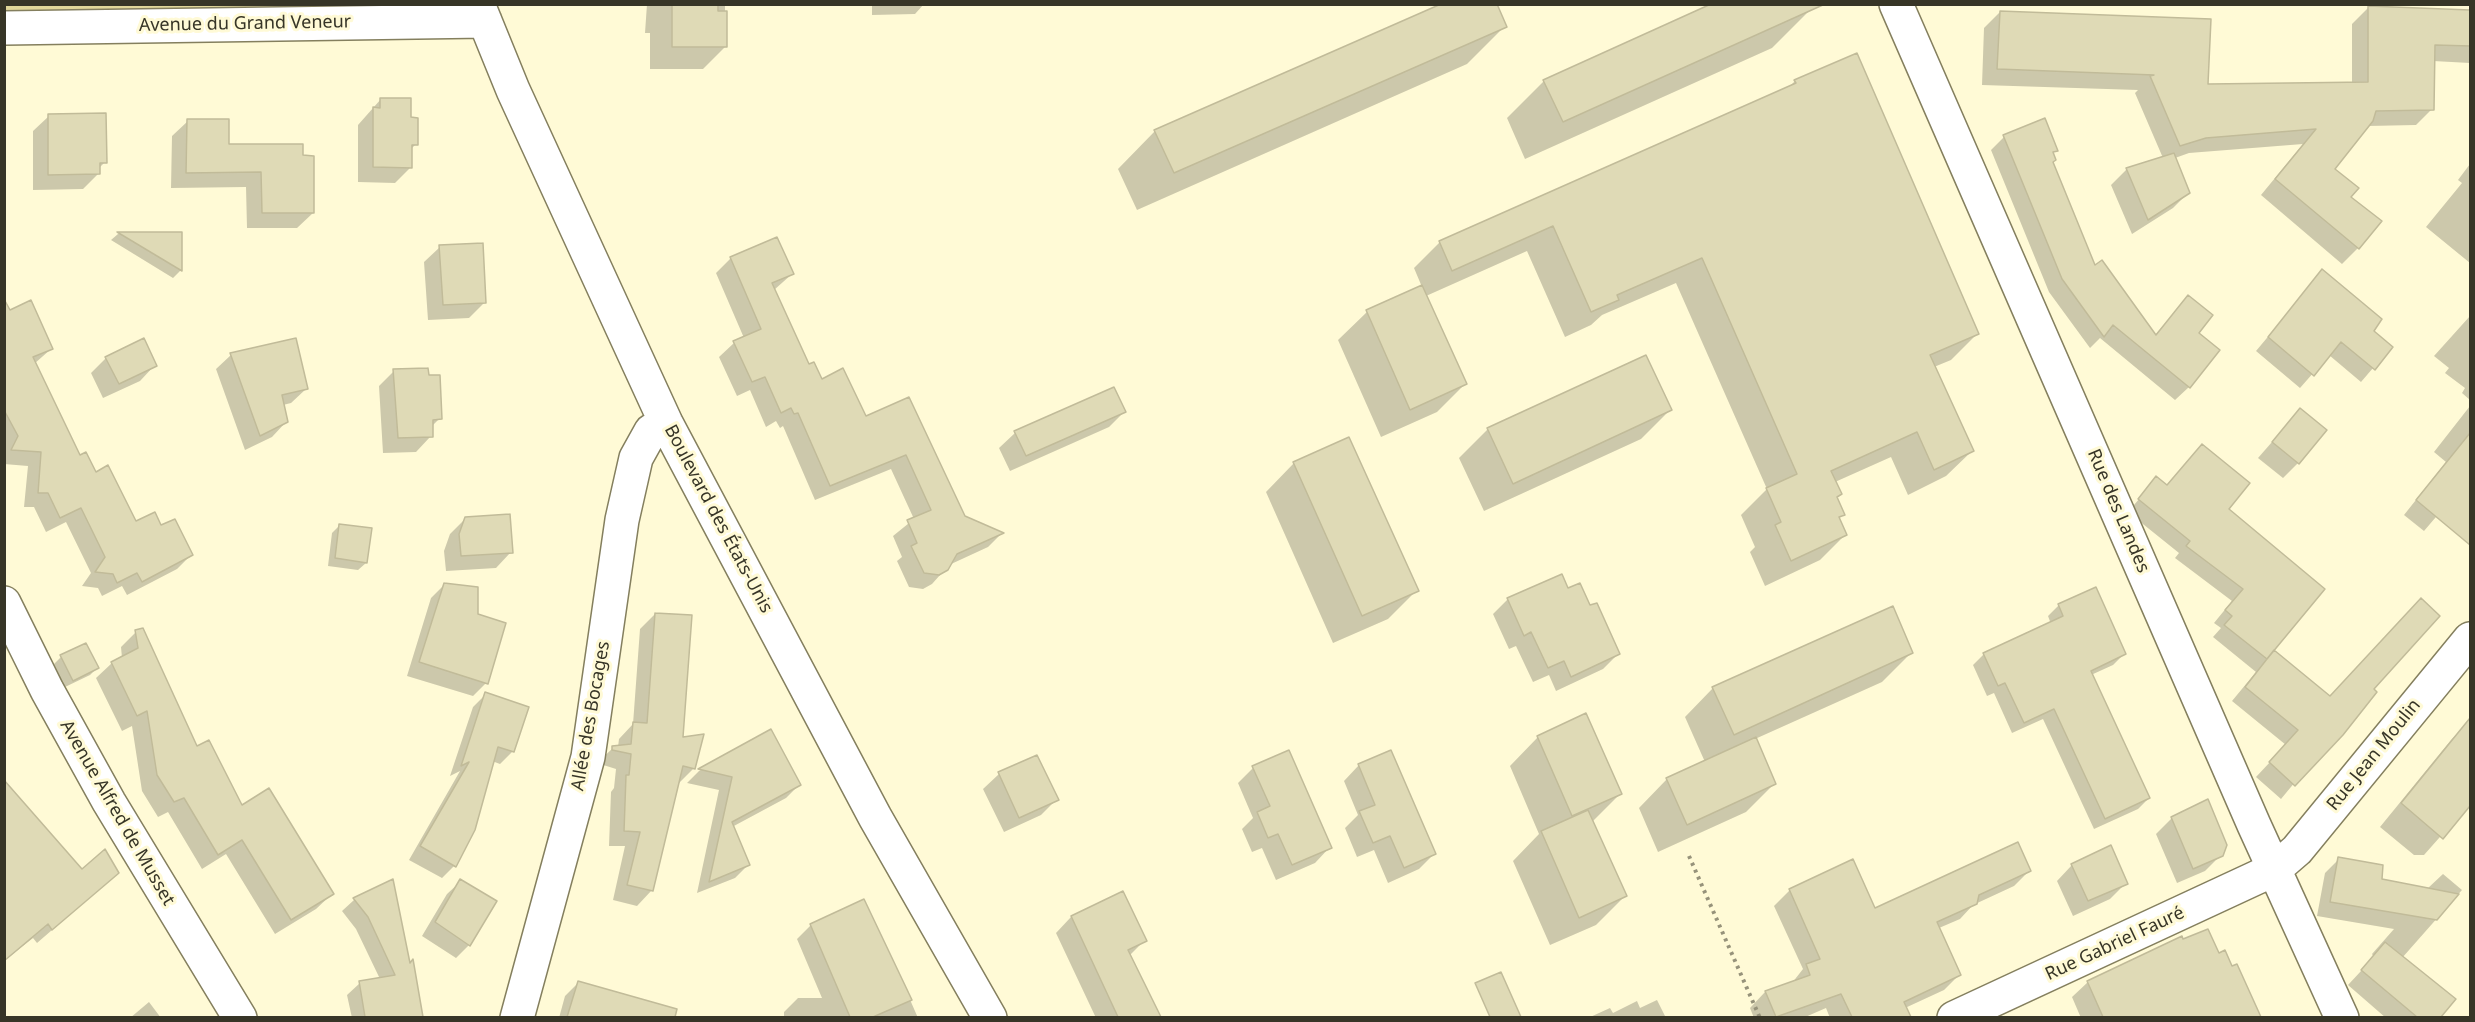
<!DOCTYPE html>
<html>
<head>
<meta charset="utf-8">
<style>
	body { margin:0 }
	#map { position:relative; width:2475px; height:1022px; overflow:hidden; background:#fffad6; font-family:"Noto Sans",sans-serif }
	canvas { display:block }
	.frame { position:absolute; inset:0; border:6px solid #373527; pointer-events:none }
</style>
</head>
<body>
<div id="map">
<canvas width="2475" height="1022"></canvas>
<div class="frame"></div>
</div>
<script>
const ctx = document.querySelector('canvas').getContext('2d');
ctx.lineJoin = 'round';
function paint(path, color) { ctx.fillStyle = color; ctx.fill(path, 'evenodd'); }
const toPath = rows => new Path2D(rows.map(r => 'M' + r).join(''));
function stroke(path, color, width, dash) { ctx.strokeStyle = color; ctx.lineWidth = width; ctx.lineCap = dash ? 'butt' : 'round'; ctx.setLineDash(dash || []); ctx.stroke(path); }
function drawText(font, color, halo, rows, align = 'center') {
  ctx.font = font + ' "Noto Sans",sans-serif'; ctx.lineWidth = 6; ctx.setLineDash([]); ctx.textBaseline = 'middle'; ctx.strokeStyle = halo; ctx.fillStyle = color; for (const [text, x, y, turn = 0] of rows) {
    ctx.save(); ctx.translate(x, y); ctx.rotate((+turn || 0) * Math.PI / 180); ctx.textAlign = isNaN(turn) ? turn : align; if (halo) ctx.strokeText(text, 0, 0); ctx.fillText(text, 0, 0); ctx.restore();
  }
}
paint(toPath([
	[4,5,448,5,446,7,5,18]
]), '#e1d79a');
paint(toPath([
	[647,4,725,4,725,47,703,69,650,69,650,33,645,33],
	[872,4,924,4,915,14,872,15],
	[2368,8,2470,12,2470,63,2433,61,2432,109,2416,125,2367,126,2333,169,2349,198,2358,248,2342,264,2261,195,2303,144,2189,153,2175,158,2189,192,2173,208,2132,234,2111,185,2126,170,2163,158,2135,93,2138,90,1982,85,1984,28,2000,12,2207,86,2352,84,2352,24],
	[1809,11,1772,48,1525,159,1507,118,1544,81],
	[1505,26,1467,64,1137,210,1118,169,1155,131],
	[1795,81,1977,334,1951,360,1934,367,1972,451,1946,476,1908,495,1891,457,1835,482,1840,494,1836,498,1843,514,1839,519,1846,534,1820,560,1765,586,1750,552,1755,547,1741,515,1767,489,1676,283,1602,315,1591,325,1565,337,1527,251,1426,296,1465,384,1437,412,1381,437,1338,340,1367,312,1422,287,1414,268,1440,242,1788,88],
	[381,99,416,144,410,150,411,167,395,183,358,182,358,125],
	[49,116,105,162,98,169,98,174,83,189,33,190,33,131],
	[188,121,227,145,302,156,313,213,297,228,247,228,246,187,171,188,172,136],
	[2004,137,2056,150,2052,154,2052,163,2094,267,2154,336,2189,297,2197,333,2189,387,2175,400,2100,338,2090,348,2049,292,1991,150],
	[2470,164,2470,263,2426,227,2462,183,2458,180],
	[118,234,181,234,180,271,173,278,111,240],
	[777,239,792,274,774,290,808,366,821,381,865,418,908,399,964,517,1002,533,988,547,949,565,932,584,923,589,909,587,897,561,902,557,893,536,914,519,891,469,815,500,783,426,780,428,776,421,766,427,750,390,737,396,719,357,734,343,744,338,716,273,730,259],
	[440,247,485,302,469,318,428,320,424,262],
	[2323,271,2372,331,2391,347,2361,382,2329,355,2300,388,2256,351],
	[4,304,8,312,51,349,34,364,80,457,136,523,161,527,192,554,177,569,127,595,122,586,102,596,98,588,82,586,91,573,66,522,46,532,34,507,24,507,28,466,4,464],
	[2470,316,2470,400,2462,393,2465,388,2445,373,2449,368,2434,356],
	[231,355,306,389,291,403,283,405,286,422,272,437,245,450,216,369],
	[106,358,155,365,140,381,103,398,91,373],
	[394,371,440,418,431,427,431,436,416,452,383,453,379,386],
	[1114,389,1124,412,1109,427,1010,471,999,448,1015,433],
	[2470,406,2470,477,2424,531,2404,515,2446,462,2434,452],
	[1670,410,1641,439,1484,511,1459,458,1488,429],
	[2300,410,2298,463,2283,478,2258,458],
	[2202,446,2227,509,2272,650,2330,697,2372,689,2281,799,2256,777,2286,745,2232,701,2256,672,2213,637,2221,628,2214,623,2232,601,2175,558,2179,553,2128,512,2157,478,2166,486],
	[1294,463,1417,590,1388,619,1333,643,1266,492],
	[465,519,511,552,496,568,446,571,444,551,450,534],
	[340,525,366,563,358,570,328,566,332,533],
	[444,585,486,683,473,696,407,676,431,598],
	[1567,590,1589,607,1618,654,1603,669,1556,691,1549,675,1533,682,1516,646,1509,649,1493,614,1508,599],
	[2059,605,2124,654,2113,665,2091,675,2149,798,2138,809,2094,829,2043,719,2012,733,1994,693,1987,696,1973,665,1984,654,2051,624,2048,616],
	[655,614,682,739,694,768,679,783,652,890,637,906,613,900,625,846,609,846,611,792,614,788,616,769,597,763,613,748,618,747,619,739,633,724,640,629],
	[136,632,197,748,241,807,332,894,316,909,275,934,226,854,202,869,168,812,158,817,142,791,132,726,122,731,96,678,112,663,122,658,121,647],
	[1911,653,1882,682,1755,739,1774,784,1746,812,1658,852,1639,808,1667,779,1705,762,1685,717,1713,688],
	[61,657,97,668,90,675,65,687,54,664],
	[486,694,513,751,500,764,492,761,454,866,442,878,409,860,460,771,450,776,473,707],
	[2470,720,2470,803,2424,855,2414,855,2380,827,2451,740],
	[770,731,799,785,786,798,732,827,748,865,735,878,697,893,719,790,687,783,699,771],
	[1538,737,1620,794,1592,822,1625,896,1596,925,1550,945,1513,861,1539,834,1510,766],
	[1359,765,1435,853,1419,869,1388,883,1374,850,1357,857,1345,828,1358,815,1344,781],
	[1253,768,1330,847,1315,863,1276,880,1262,848,1252,852,1242,829,1253,818,1238,783],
	[999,774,1057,799,1041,815,1004,832,983,789],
	[2172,818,2221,855,2205,871,2177,883,2156,834],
	[2339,859,2381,880,2427,889,2443,874,2462,890,2402,958,2454,999,2439,1018,2386,1018,2348,985,2374,957,2372,954,2394,929,2317,916,2325,873],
	[2072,865,2126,883,2110,899,2073,916,2057,881],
	[82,871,118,873,37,943,33,938,4,961,4,924],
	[2029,871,2014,886,1973,905,1960,919,1939,928,1959,975,1944,990,1905,1008,1907,1013,1903,1018,1830,1018,1826,1008,1803,1018,1754,1018,1750,1008,1765,992,1792,983,1803,969,1774,906,1790,890,1874,910],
	[461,881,469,945,456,958,422,936,447,894],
	[392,882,422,1018,352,1018,347,995,360,983,380,979,356,929,342,911,354,900],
	[1122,893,1145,940,1129,956,1159,1018,1096,1018,1056,933,1071,917],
	[811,925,894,963,918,1018,784,1018,784,1012,798,998,822,998,797,939],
	[2218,955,2231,968,2250,996,2251,995,2261,1018,2081,1018,2072,997,2088,982],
	[579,982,626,996,620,1018,559,1018,565,996],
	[1657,1000,1666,1018,1588,1018,1610,1008,1613,1013,1637,1001,1640,1008],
	[149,1002,161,1018,130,1018]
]), '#0003');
const building = toPath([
	[672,4,718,4,718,11,727,11,727,47,672,47,672,4],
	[1441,4,1497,4,1507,27,1174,173,1154,130,1441,4],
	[1711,4,1825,4,1563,122,1543,80,1711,4],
	[2368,6,2470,10,2470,46,2435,45,2434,110,2376,111,2373,121,2335,169,2359,188,2351,197,2382,221,2359,249,2275,179,2316,129,2206,138,2180,146,2150,76,2154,75,1997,69,2000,11,2211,19,2208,84,2368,82,2368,6],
	[1857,53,1979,334,1930,355,1974,451,1934,470,1917,432,1831,471,1842,494,1837,497,1845,515,1839,517,1847,535,1791,561,1775,525,1781,522,1766,488,1797,474,1702,258,1617,295,1619,300,1591,312,1553,226,1452,271,1439,241,1796,83,1794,80,1857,53],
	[380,98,411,98,411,117,418,118,418,145,412,145,412,168,373,167,373,107,380,108,380,98],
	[106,113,107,163,100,163,100,174,48,175,48,114,106,113],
	[2045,118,2058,151,2053,152,2056,160,2053,162,2095,265,2102,260,2156,335,2188,295,2213,315,2199,333,2220,350,2190,388,2113,325,2104,337,2062,279,2003,135,2045,118],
	[187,119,229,119,229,144,303,144,303,155,314,156,314,213,262,213,261,172,186,173,187,119],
	[2174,153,2190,193,2148,220,2126,168,2174,153],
	[117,232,182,232,182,271,117,232],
	[777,237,794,274,772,283,809,364,814,362,822,379,843,368,866,416,909,397,965,516,1004,533,957,554,948,570,939,575,924,573,911,546,917,543,907,520,931,510,906,455,830,486,798,413,794,414,791,408,781,413,765,377,752,382,733,341,761,329,730,257,777,237],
	[483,243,486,303,443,305,439,245,483,243],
	[2322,269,2382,319,2374,331,2393,347,2375,370,2341,342,2314,376,2268,337,2322,269],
	[1422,285,1467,384,1410,410,1366,310,1422,285],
	[4,299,10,310,31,300,53,349,33,357,80,455,86,452,96,472,108,465,136,521,155,512,161,525,175,519,193,555,142,582,137,573,117,583,113,574,95,572,105,557,81,508,60,518,48,493,38,493,41,452,11,450,18,436,4,410,4,299],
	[144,338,157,366,119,384,105,357,144,338],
	[296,338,308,389,282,395,288,422,260,436,230,353,296,338],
	[1646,355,1672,410,1513,484,1487,428,1646,355],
	[428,368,429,375,440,375,442,419,433,420,433,437,398,438,393,369,428,368],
	[1114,387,1126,412,1026,456,1014,431,1114,387],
	[2300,408,2327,430,2299,464,2272,442,2300,408],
	[2470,433,2470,545,2416,500,2470,433],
	[1349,437,1419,591,1362,616,1293,462,1349,437],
	[2202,444,2250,483,2229,509,2325,589,2267,659,2224,625,2232,616,2225,610,2243,589,2186,546,2190,541,2138,499,2156,476,2167,485,2202,444],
	[510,514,513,553,461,556,459,534,465,517,510,514],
	[339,524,372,528,367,563,335,558,339,524],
	[1562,574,1568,588,1580,583,1590,605,1597,603,1620,654,1571,677,1564,661,1548,668,1531,632,1524,636,1507,598,1562,574],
	[444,583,478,587,478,614,506,623,488,684,419,662,444,583],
	[2096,587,2126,654,2091,671,2150,798,2105,819,2054,709,2024,723,2005,683,1998,686,1983,653,2063,616,2058,604,2096,587],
	[2421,598,2440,616,2374,689,2377,692,2343,735,2295,786,2269,762,2298,730,2245,687,2274,650,2330,696,2421,598],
	[1893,606,1913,653,1734,735,1712,687,1893,606],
	[655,613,692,615,683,737,704,734,695,769,683,766,653,891,627,885,640,832,624,831,626,775,629,775,631,754,612,750,612,746,631,744,633,722,647,723,655,613],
	[143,628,197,746,209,740,242,805,269,788,334,894,291,920,242,840,218,855,184,798,174,802,157,775,147,711,137,716,111,662,138,648,135,630,143,628],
	[86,643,99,668,73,681,60,655,86,643],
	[485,692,529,707,514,752,498,747,475,830,456,867,420,846,469,762,461,766,485,692],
	[1586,713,1622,794,1572,816,1537,736,1586,713],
	[2470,718,2470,806,2443,839,2401,803,2470,718],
	[771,729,801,785,732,822,750,865,709,882,732,777,698,769,771,729],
	[1756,737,1776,784,1687,825,1666,778,1756,737],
	[1289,750,1332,848,1292,865,1278,834,1268,838,1257,812,1270,806,1252,766,1289,750],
	[1391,750,1436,854,1404,868,1390,836,1373,843,1359,811,1375,805,1358,764,1391,750],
	[1037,755,1059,800,1019,818,998,772,1037,755],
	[4,780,82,869,105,849,119,873,52,930,48,924,4,961,4,780],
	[2208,799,2227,845,2223,856,2193,869,2171,817,2208,799],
	[1588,810,1627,896,1579,918,1541,831,1588,810],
	[2018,842,2031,871,1979,895,1977,904,1937,922,1961,975,1904,1002,1911,1017,1852,1017,1841,994,1776,1017,1765,991,1810,975,1806,964,1820,959,1789,889,1853,859,1875,908,2018,842],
	[2111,845,2128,884,2088,901,2071,864,2111,845],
	[2338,857,2383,865,2382,879,2459,894,2437,920,2330,902,2338,857],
	[393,879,410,963,413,959,423,1017,365,1017,359,981,395,975,368,917,353,898,393,879],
	[460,879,497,901,470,946,435,922,460,879],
	[1123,891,1147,941,1128,950,1161,1017,1118,1017,1071,916,1123,891],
	[864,899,912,1000,873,1017,850,1017,810,924,864,899],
	[2208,929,2219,953,2225,950,2232,966,2237,964,2261,1017,2103,1017,2087,981,2182,936,2183,939,2208,929],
	[2385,942,2456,999,2441,1017,2417,1017,2361,970,2385,942],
	[1501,972,1521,1017,1490,1017,1475,983,1501,972],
	[578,981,677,1009,675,1017,567,1017,578,981]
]);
paint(building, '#dfdab6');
stroke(building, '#c1bb99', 1.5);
const minor = toPath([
	[478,4,513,90,666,423,875,817,990,1018],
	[1896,4,2254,825,2342,1018],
	[4,28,485,21],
	[4,603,47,690,109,802,240,1018],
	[517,1018,588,757,622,520,636,458,651,431,666,423],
	[1954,1018,2275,869,2297,850,2470,639]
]);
stroke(minor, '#847f5e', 36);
stroke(toPath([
	[1689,856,1760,1018]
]), '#96927a', 4, [3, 4.5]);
stroke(minor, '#fff', 33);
drawText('18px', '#373527', '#fffad6', [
	["Avenue du Grand Veneur",245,24,-1],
	["Rue des Landes",2118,511,67],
	["Boulevard des États-Unis",718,519,62],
	["Allée des Bocages",591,716,-80],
	["Rue Jean Moulin",2374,755,-51],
	["Avenue Alfred de Musset",117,813,60],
	["Rue Gabriel Fauré",2115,944,-25]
]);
</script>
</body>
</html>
